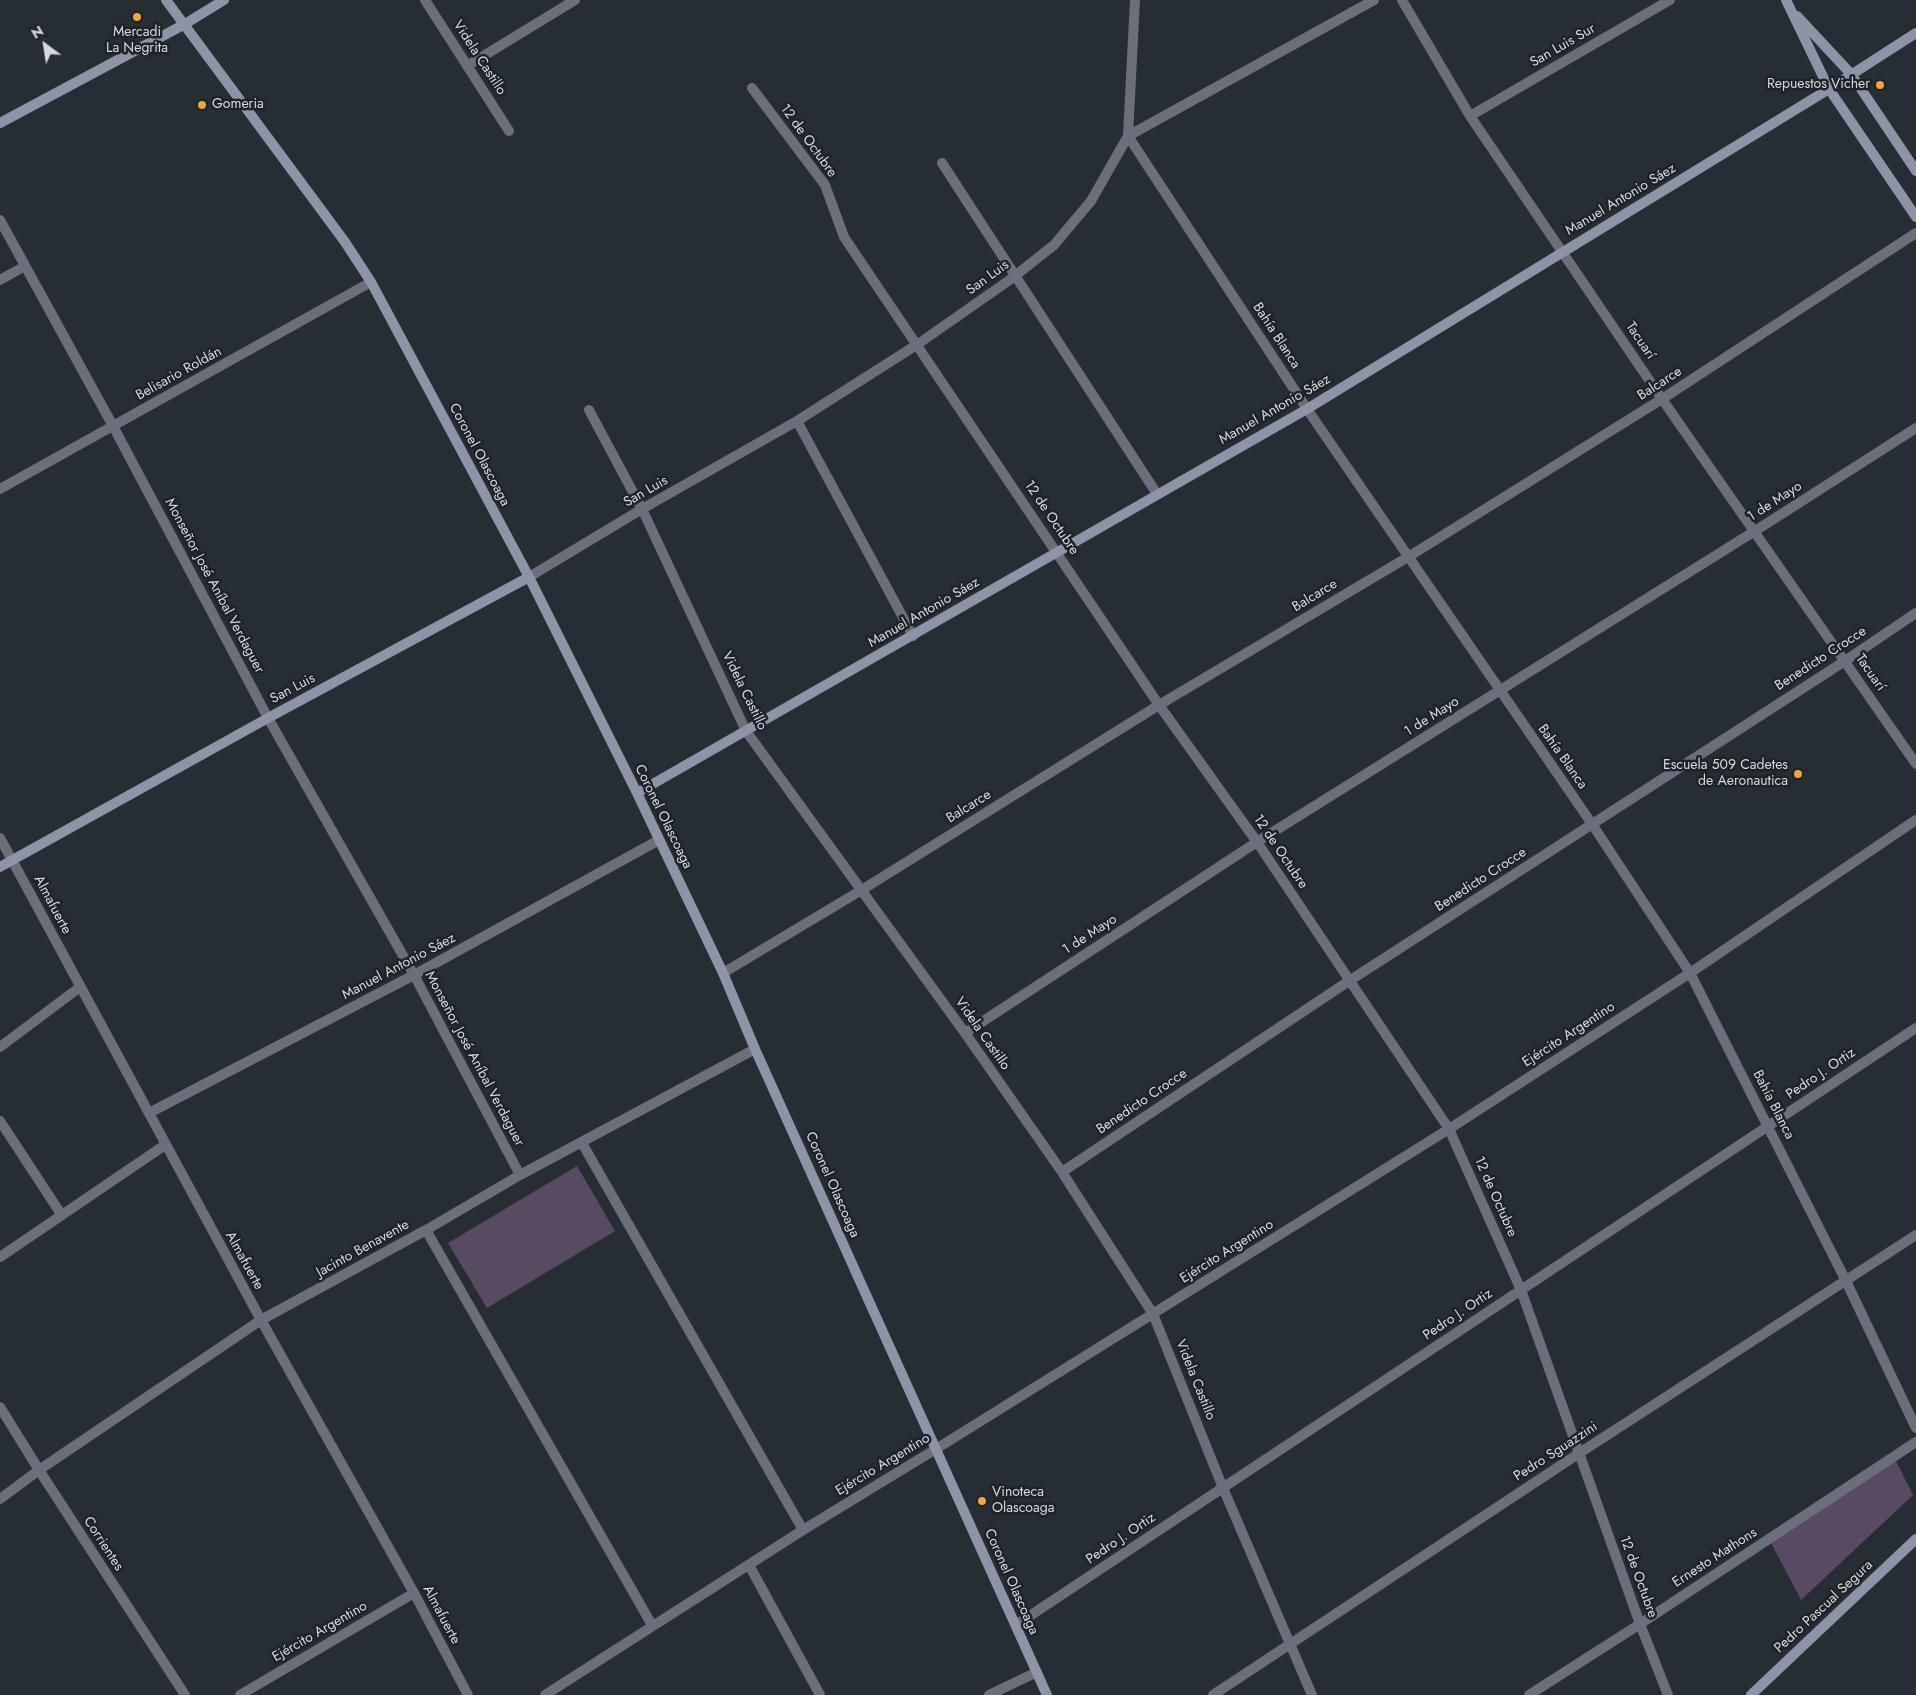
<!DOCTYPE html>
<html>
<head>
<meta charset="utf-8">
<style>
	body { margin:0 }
	#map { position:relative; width:1916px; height:1695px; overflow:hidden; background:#272e33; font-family:Jost,sans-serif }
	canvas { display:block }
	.north { position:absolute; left:20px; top:20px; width:50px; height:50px; -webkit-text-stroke:4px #1d2429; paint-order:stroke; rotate:329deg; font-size:14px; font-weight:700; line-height:20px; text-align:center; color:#d6dade }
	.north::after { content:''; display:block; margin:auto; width:18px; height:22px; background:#d6dade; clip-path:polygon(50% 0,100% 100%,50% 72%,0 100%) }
</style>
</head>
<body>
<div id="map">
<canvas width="1916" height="1695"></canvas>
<div class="north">N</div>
</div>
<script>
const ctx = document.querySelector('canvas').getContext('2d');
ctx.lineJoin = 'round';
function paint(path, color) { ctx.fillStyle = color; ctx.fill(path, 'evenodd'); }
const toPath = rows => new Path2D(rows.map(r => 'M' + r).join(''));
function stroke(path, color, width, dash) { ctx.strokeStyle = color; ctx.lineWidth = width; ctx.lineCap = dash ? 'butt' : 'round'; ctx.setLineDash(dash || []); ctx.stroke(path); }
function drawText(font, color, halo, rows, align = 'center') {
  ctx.font = font + ' Jost,sans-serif'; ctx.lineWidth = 5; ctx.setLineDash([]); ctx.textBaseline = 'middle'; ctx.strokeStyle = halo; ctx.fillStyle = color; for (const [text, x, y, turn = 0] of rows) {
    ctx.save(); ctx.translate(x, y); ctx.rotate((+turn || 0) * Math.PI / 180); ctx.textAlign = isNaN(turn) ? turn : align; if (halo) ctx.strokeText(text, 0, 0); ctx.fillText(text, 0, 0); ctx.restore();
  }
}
paint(toPath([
	[577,1166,615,1231,487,1308,448,1243],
	[1895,1459,1913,1495,1801,1600,1770,1541]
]), '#584a63');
stroke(toPath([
	[942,163,1157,494]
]), '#6b6e7b', 10);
stroke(toPath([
	[425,0,509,131],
	[1402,0,1470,116,1662,399,1916,764],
	[467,66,575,0],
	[752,88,825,185,844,237,1159,705,1257,842,1449,1129,1521,1290,1640,1624,1668,1695],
	[1470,116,1670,0],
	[1128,136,1307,409,1592,824,1690,973,1846,1281,1916,1428],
	[1128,136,1374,0],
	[0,220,113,426,268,718,414,975,520,1175],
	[0,280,25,266],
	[589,410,642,509,746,731,965,1033,1062,1172,1153,1314,1223,1488,1312,1695],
	[797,421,913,636],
	[0,489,371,282],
	[529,577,642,509,797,421,918,344,1011,279,1054,245,1091,201,1128,136,1135,0],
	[0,838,261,1320,414,1593,468,1695],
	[723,973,860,891,1159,705,1408,557,1662,399,1916,233],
	[965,1033,1257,842,1755,531,1916,428],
	[0,1047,80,987],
	[149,1113,414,975,659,840],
	[0,1121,61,1214],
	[582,1143,803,1530],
	[1062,1172,1349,981,1845,661,1916,613],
	[426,1230,652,1625],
	[0,1257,165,1145],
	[0,1407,39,1470,185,1695],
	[0,1499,39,1470,261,1320,426,1230,520,1175,755,1049],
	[749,1565,820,1695],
	[1016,1625,1916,1028],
	[240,1695,414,1593],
	[545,1695,803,1530,936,1449,1449,1129,1690,973,1916,820],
	[989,1695,1037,1672],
	[1213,1695,1578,1454,1916,1235],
	[1529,1695,1640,1624,1916,1442]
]), '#6b6e7b', 10);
stroke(toPath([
	[166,0,345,242,371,282,529,577,637,793,723,973,755,1049,1047,1695],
	[1786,0,1829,89,1916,217],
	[1797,16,1851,74,1916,171],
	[0,123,185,24,224,0],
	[637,793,1307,409,1829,89,1916,33],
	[0,867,268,718,529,577],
	[1751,1695,1916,1539]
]), '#8e93a7', 10);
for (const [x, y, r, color] of [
	[137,17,5,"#f0a63f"],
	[1880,85,5,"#f0a63f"],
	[202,105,5,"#f0a63f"],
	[1798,774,5,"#f0a63f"],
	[982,1501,5,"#f0a63f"]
]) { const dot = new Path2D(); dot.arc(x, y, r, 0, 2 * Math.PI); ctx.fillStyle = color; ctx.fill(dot); stroke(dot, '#1d2429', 2); }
drawText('14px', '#d6dade', '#1d2429', [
	["Mercadi",137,33,"center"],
	["La Negrita",137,49,"center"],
	["Repuestos Vicher",1870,85],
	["Gomeria",212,105,"left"],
	["Escuela 509 Cadetes",1788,766],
	["de Aeronautica",1788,782],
	["Vinoteca",992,1493,"left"],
	["Olascoaga",992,1509,"left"]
], 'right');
drawText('14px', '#d6dade', '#1d2429', [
	["San Luis Sur",1563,46,-30],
	["Videla Castillo",479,58,57],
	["12 de Octubre",808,141,54],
	["Manuel Antonio Sáez",1621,200,-31],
	["San Luis",988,278,-36],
	["Bahía Blanca",1276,336,57],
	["Tacuarí",1640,341,56],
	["Belisario Roldán",179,374,-29],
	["Balcarce",1660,384,-33],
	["Manuel Antonio Sáez",1275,410,-30],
	["Coronel Olascoaga",479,455,62],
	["San Luis",646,492,-30],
	["1 de Mayo",1775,502,-33],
	["12 de Octubre",1051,518,56],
	["Monseñor José Aníbal Verdaguer",214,586,62],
	["Balcarce",1315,596,-31],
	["Manuel Antonio Sáez",924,613,-30],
	["Benedicto Crocce",1821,659,-33],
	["Tacuarí",1870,673,55],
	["San Luis",293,689,-28],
	["Videla Castillo",744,691,64],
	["1 de Mayo",1432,717,-32],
	["Bahía Blanca",1562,757,55],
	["Balcarce",969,807,-32],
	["Coronel Olascoaga",663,817,64],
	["12 de Octubre",1280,852,56],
	["Benedicto Crocce",1481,880,-33],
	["Almafuerte",52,905,62],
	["1 de Mayo",1090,935,-33],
	["Manuel Antonio Sáez",399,967,-28],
	["Videla Castillo",982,1034,55],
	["Ejército Argentino",1569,1035,-33],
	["Monseñor José Aníbal Verdaguer",474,1059,62],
	["Pedro J. Ortiz",1821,1074,-34],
	["Benedicto Crocce",1142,1102,-34],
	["Bahía Blanca",1773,1105,63],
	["Coronel Olascoaga",832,1185,66],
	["12 de Octubre",1495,1197,66],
	["Jacinto Benavente",363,1249,-29],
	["Ejército Argentino",1227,1252,-32],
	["Almafuerte",244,1261,61],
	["Pedro J. Ortiz",1458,1315,-34],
	["Videla Castillo",1195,1380,68],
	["Pedro Sguazzini",1556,1452,-33],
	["Ejército Argentino",883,1465,-31],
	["Pedro J. Ortiz",1121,1539,-34],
	["Corrientes",103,1544,57],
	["Ernesto Mathons",1715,1558,-33],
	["12 de Octubre",1638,1577,70],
	["Coronel Olascoaga",1011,1582,66],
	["Pedro Pascual Segura",1824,1607,-43],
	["Almafuerte",441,1615,62],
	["Ejército Argentino",320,1632,-30]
]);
</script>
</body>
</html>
